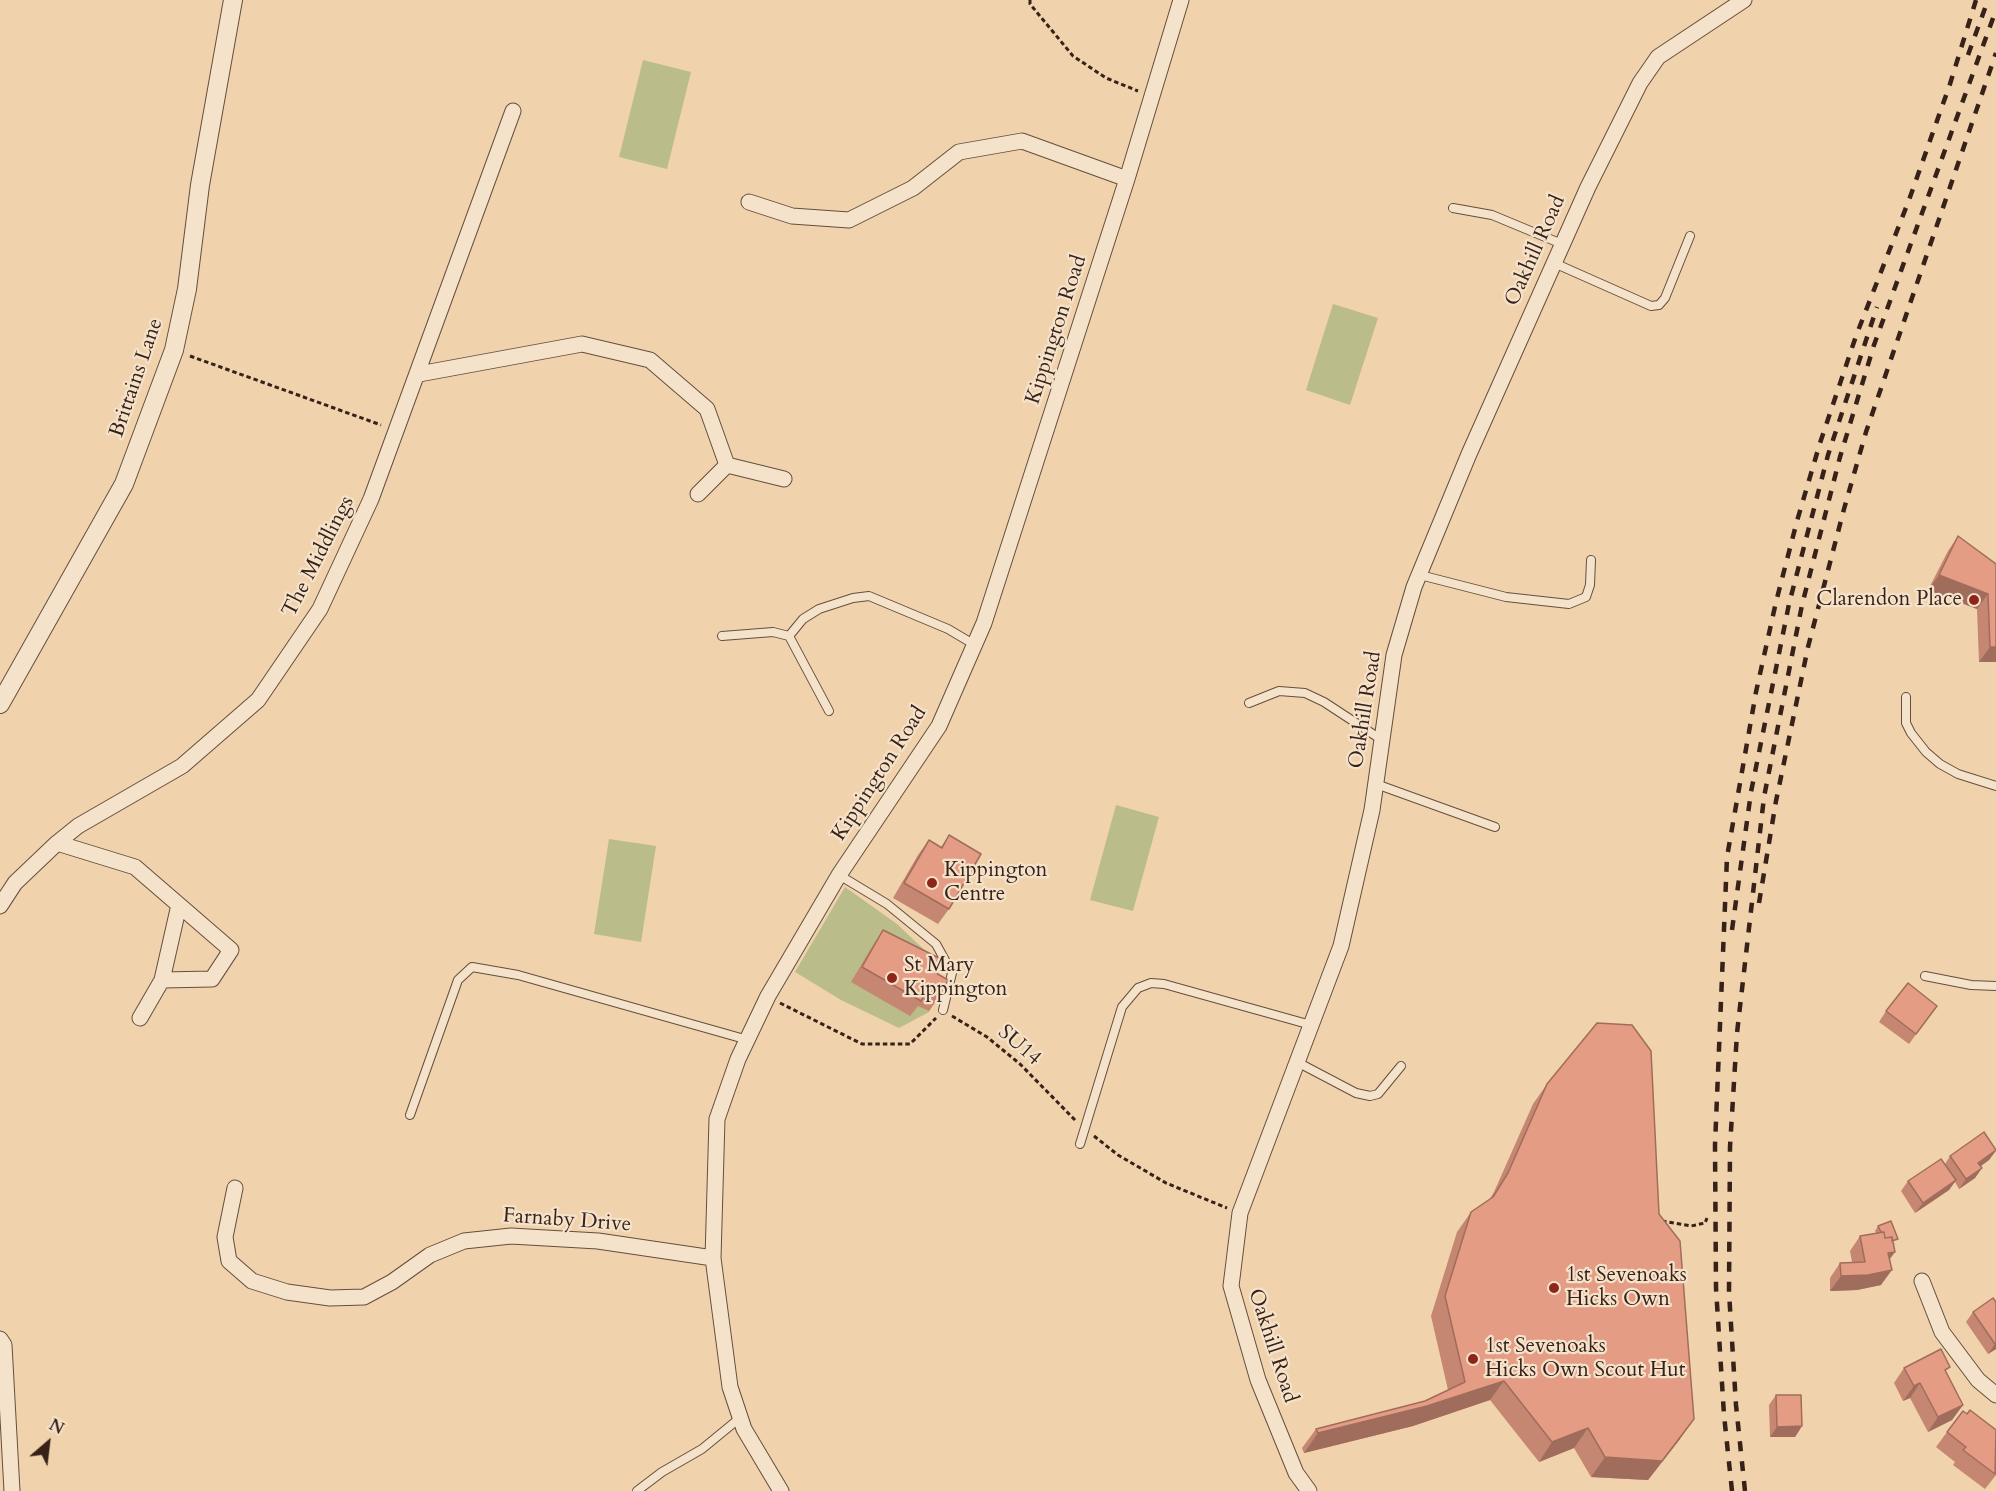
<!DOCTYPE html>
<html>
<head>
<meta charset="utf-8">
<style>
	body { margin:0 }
	#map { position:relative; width:1996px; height:1491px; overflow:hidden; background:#f0d3ad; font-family:Cardo,serif }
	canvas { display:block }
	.north { position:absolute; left:18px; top:1413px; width:60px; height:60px; -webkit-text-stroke:4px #f5e2ca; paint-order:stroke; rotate:28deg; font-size:16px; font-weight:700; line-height:24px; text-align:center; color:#372118 }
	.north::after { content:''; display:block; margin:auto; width:21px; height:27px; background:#372118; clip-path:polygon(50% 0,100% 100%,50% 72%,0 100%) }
</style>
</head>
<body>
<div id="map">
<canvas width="1996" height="1491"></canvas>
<div class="north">N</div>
</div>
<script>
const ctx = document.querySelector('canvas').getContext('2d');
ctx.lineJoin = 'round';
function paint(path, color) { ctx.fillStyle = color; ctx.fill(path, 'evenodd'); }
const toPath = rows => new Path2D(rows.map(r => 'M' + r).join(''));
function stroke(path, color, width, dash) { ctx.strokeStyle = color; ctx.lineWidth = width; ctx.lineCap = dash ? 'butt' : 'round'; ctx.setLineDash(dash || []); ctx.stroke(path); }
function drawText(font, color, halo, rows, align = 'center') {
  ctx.font = font + ' Cardo,serif'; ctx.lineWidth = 4.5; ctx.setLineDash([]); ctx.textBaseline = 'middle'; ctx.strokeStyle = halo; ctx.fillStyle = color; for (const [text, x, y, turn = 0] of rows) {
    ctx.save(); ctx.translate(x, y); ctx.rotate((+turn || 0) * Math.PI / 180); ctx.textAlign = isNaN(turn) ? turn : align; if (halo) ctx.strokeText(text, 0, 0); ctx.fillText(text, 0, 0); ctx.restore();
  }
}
paint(toPath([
	[643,60,691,72,667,169,619,157],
	[1333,304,1378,318,1350,405,1306,390],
	[1116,805,1159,817,1133,911,1090,900],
	[609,839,656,846,641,942,594,934],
	[845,887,897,924,933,958,942,983,938,995,929,1012,899,1028,841,1000,795,972]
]), '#babc8a');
const service = toPath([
	[1453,208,1492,215,1562,244],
	[1554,263,1651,306,1659,305,1665,298,1690,236],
	[1420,575,1506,597,1569,604,1586,597,1590,585,1591,560],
	[722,636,773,632,789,636],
	[789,636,803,619,819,609,853,598,869,596,948,629,975,645],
	[789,636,829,711],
	[1906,697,1906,723,1911,733,1926,752,1940,764,1958,774,1996,786],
	[1249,703,1279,691,1305,693,1324,702,1382,740],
	[1376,784,1495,827],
	[839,875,887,904,936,944,952,973,943,1010],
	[1925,976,1971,985,1996,986],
	[1297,1062,1356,1093,1370,1096,1378,1094,1401,1066],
	[410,1115,458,980,472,967,518,975,748,1040],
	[1080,1144,1122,1007,1138,988,1151,983,1164,984,1311,1025],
	[637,1491,662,1472,702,1449,741,1417]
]);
const minor = toPath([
	[749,202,792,216,849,220,913,188,959,152,1022,141,1127,179],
	[419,374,582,344,650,360,707,409,727,465,698,494],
	[727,465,784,479],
	[57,843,135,867,179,905,162,980,140,1018],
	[0,906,15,883,57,843,78,826,182,766,258,700,320,609,371,499,513,111],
	[162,980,212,979,231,950,179,905],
	[235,1188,225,1237,229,1261,252,1281,287,1292,330,1298,364,1297,392,1282,430,1255,464,1241,511,1236,598,1241,713,1258],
	[1922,1281,1942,1332,1978,1380,1996,1395],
	[0,1339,4,1345,12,1491],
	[781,1491,744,1429,730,1387,713,1258,717,1119,738,1059,768,996,839,875,939,726,984,623,1127,179,1181,0],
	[1309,1491,1296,1473,1258,1380,1231,1286,1240,1213,1341,946,1372,810,1394,655,1414,587,1469,454,1588,187,1640,83,1658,57,1744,0]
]);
const tertiary = toPath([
	[0,704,124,484,174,350,187,289,200,185,233,0]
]);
stroke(service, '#654e3d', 10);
stroke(minor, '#654e3d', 17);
stroke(tertiary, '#654e3d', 20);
stroke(toPath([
	[1030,0,1030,4,1073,56,1106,78,1138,91],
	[190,356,381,425],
	[780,1003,862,1044,910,1044,936,1018],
	[952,1016,987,1037,1020,1064,1075,1120],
	[1094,1136,1118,1155,1166,1183,1227,1208],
	[1662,1221,1691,1226,1705,1223,1707,1218]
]), '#372118', 3, [4.5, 3]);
stroke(service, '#f5e2ca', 8);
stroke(minor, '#f5e2ca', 15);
stroke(tertiary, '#f5e2ca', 18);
stroke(toPath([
	[1968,55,1988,0],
	[1759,903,1776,801,1808,647,1844,509,1866,432,1996,53],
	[1732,930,1751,792,1789,604,1828,455,1877,307],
	[1732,1491,1724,1415,1716,1288,1715,1145,1727,857,1756,692,1776,602,1797,521,1820,443,1856,336,1909,200,1950,84,1976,0],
	[1745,1491,1736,1405,1729,1292,1730,1147,1737,1033,1764,797,1802,605,1840,457,1874,345,1996,10]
]), '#372118', 4.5, [10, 10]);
paint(toPath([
	[1958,536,1996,564,1996,662,1979,662,1977,609,1928,590,1948,551],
	[949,835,949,909,938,924,893,898,918,855,929,840,941,847],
	[883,930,936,973,940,996,929,1011,918,1006,910,1016,851,982,873,945],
	[1937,1006,1909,1044,1879,1022,1886,1011],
	[1547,1084,1659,1214,1680,1439,1648,1480,1591,1477,1574,1448,1539,1462,1490,1400,1413,1426,1304,1453,1302,1448,1316,1429,1425,1401,1448,1390,1431,1316,1457,1232,1471,1212,1489,1200,1494,1192,1533,1104],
	[1996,1151,1989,1160,1981,1166,1982,1168,1975,1178,1959,1189,1955,1182,1949,1190,1915,1213,1901,1191,1908,1181,1945,1164,1950,1156],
	[1878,1226,1895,1244,1893,1245,1895,1252,1889,1259,1881,1285,1857,1290,1830,1291,1830,1278,1840,1263,1852,1262,1850,1251,1860,1236,1876,1233,1875,1231],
	[1996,1302,1996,1349,1988,1354,1966,1322,1973,1312],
	[1904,1368,1947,1373,1963,1405,1952,1420,1928,1432,1910,1398,1903,1401,1894,1383],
	[1776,1395,1802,1426,1795,1437,1770,1437,1769,1405],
	[1967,1414,1996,1430,1996,1475,1985,1489,1953,1465,1955,1462,1936,1447,1947,1432]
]), '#c58672');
paint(toPath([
	[1939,575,1988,594,1977,609,1928,590],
	[1990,647,1996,647,1996,662,1979,662],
	[1996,1150,1989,1160,1971,1173,1978,1163],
	[1982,1168,1975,1178,1959,1189,1966,1179],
	[1956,1180,1949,1190,1915,1213,1923,1203],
	[1895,1252,1884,1267,1888,1253],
	[1892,1270,1881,1285,1857,1290,1830,1291,1841,1276],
	[1995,1344,1996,1344,1996,1349,1988,1354],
	[1504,1381,1490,1400,1413,1426,1304,1453,1318,1433],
	[1920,1383,1910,1398,1903,1401,1914,1386],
	[1963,1405,1952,1420,1928,1432,1938,1417],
	[1694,1419,1680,1439,1648,1480,1591,1477,1605,1457],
	[1802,1426,1795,1437,1770,1437,1777,1427],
	[1588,1428,1574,1448,1539,1462,1552,1442]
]), '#a06d5c');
const building = toPath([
	[1958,536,1996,564,1996,647,1990,647,1988,594,1939,575,1958,536],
	[949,835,981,854,949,909,904,883,929,840,942,848,949,835],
	[883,930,943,960,936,973,948,980,940,996,927,990,921,1001,862,967,883,930],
	[1908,983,1937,1006,1916,1034,1886,1011,1908,983],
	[1597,1023,1632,1025,1651,1051,1659,1214,1680,1241,1694,1419,1662,1461,1605,1457,1588,1428,1552,1442,1504,1381,1427,1406,1318,1433,1316,1429,1425,1401,1465,1382,1445,1296,1471,1212,1493,1197,1508,1173,1547,1084,1597,1023],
	[1984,1132,1996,1150,1978,1163,1982,1168,1966,1179,1950,1156,1984,1132],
	[1941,1159,1956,1180,1923,1203,1908,1181,1941,1159],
	[1891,1221,1898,1239,1892,1241,1892,1237,1885,1238,1884,1232,1881,1232,1878,1226,1891,1221],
	[1884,1232,1885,1238,1892,1237,1895,1252,1888,1253,1892,1270,1868,1275,1841,1276,1840,1263,1865,1262,1860,1236,1884,1232],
	[1993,1298,1996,1302,1996,1344,1995,1344,1973,1312,1993,1298],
	[1941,1349,1950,1367,1945,1370,1963,1405,1938,1417,1920,1383,1914,1386,1904,1368,1941,1349],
	[1776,1395,1801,1395,1802,1426,1777,1427,1776,1395],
	[1970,1410,1996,1430,1995,1474,1963,1450,1966,1447,1947,1432,1963,1411,1967,1414,1970,1410]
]);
paint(building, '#e59c84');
stroke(building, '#a06d5c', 1.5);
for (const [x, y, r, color] of [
	[1974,600,6,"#8f2418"],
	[932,883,6,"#8f2418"],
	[892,978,6,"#8f2418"],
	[1554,1288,6,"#8f2418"],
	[1473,1359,6,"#8f2418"]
]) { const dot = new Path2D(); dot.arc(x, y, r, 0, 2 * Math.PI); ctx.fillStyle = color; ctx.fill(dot); stroke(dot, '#f5e2ca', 2); }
drawText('21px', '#372118', '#f5e2ca', [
	["Oakhill Road",1536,251,-66],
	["Kippington Road",1057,330,-72],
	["Brittains Lane",137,378,-71],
	["The Middlings",319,557,-63],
	["Oakhill Road",1366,710,-81],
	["Kippington Road",880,774,-57],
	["SU14",1019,1046,41],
	["Farnaby Drive",567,1221,4],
	["Oakhill Road",1272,1346,72]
]);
drawText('21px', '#372118', '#f5e2ca', [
	["Clarendon Place",1962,600,"right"],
	["Kippington",944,871],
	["Centre",944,895],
	["St Mary",904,966],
	["Kippington",904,990],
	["1st Sevenoaks",1566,1276],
	["Hicks Own",1566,1300],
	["1st Sevenoaks",1485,1347],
	["Hicks Own Scout Hut",1485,1371]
], 'left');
</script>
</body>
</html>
